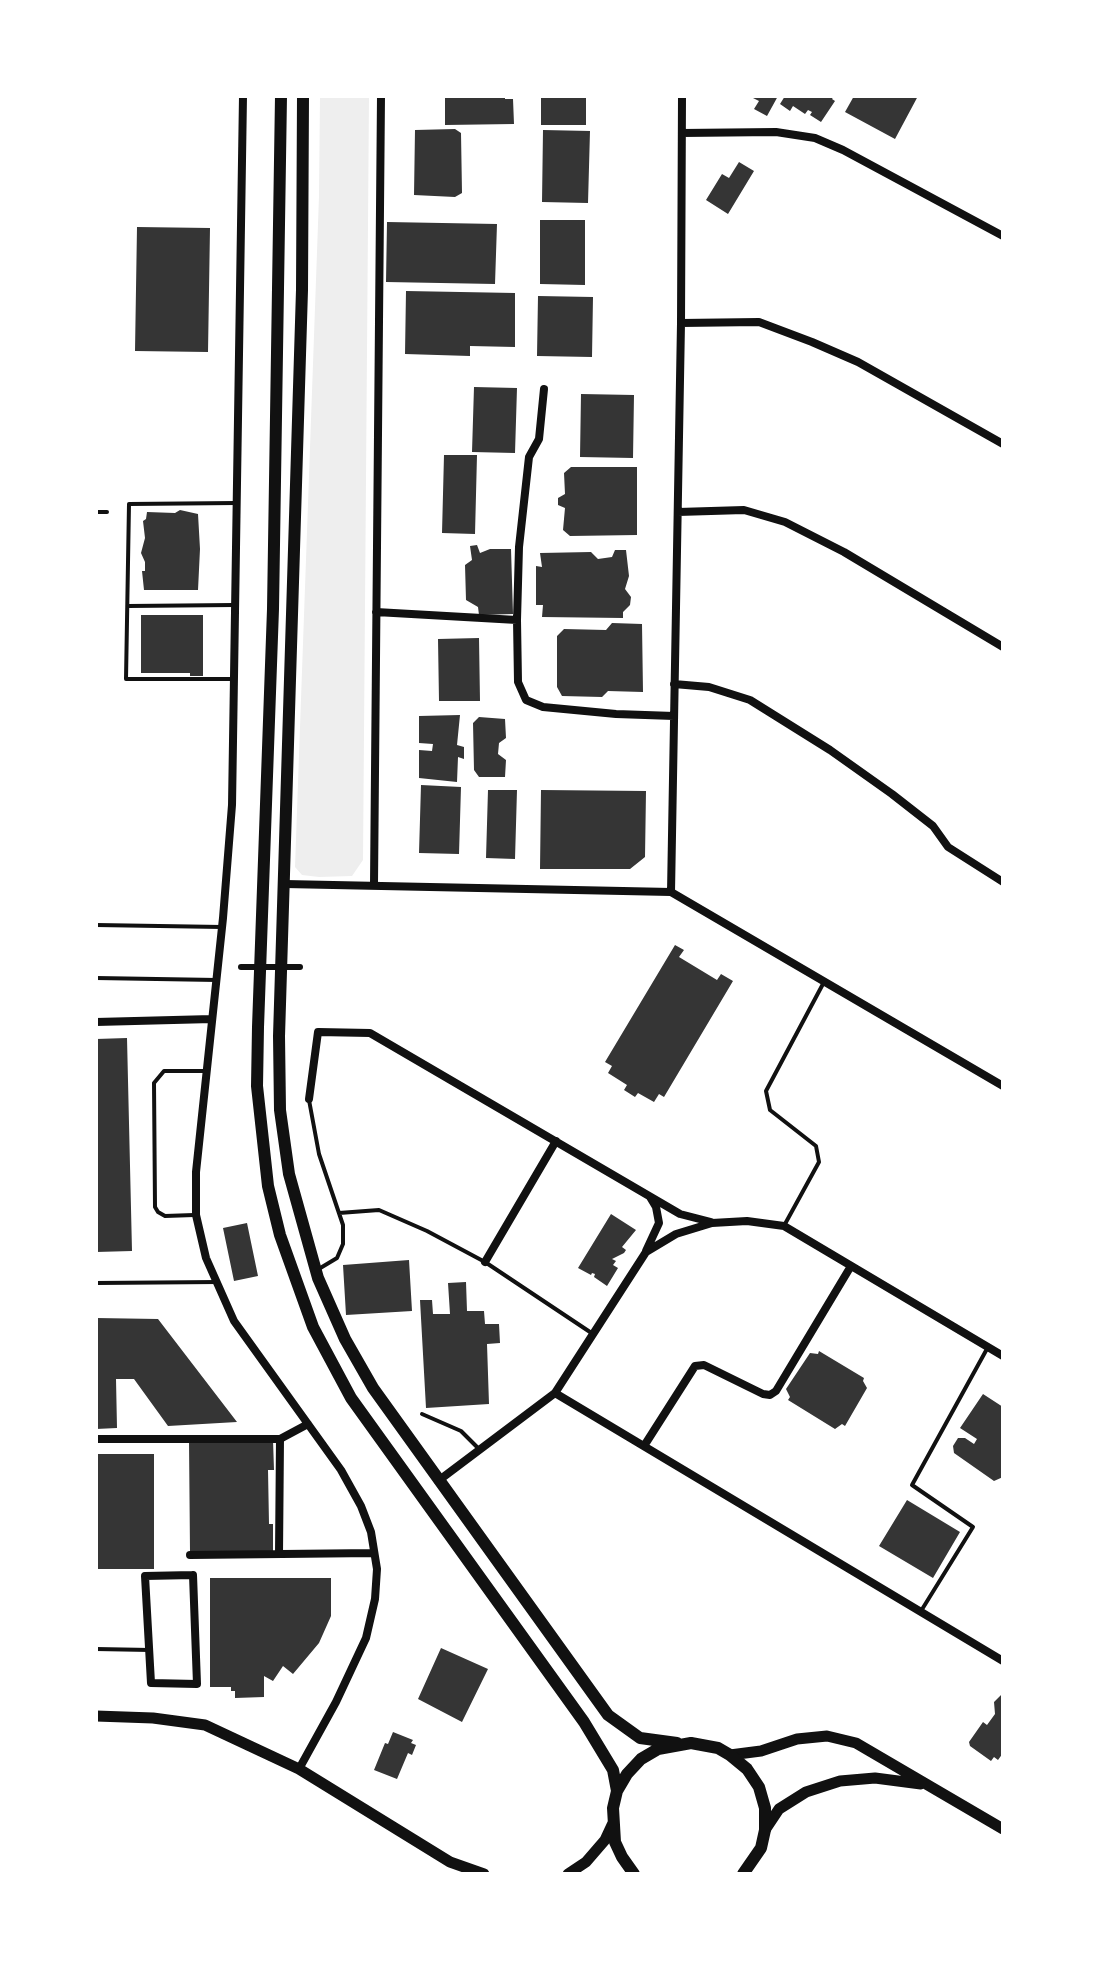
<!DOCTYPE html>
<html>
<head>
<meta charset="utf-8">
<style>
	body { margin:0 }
	#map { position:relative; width:1099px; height:1970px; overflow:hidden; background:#fff; font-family:"Work Sans",sans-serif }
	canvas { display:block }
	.frame { position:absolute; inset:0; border:98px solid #fff; pointer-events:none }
</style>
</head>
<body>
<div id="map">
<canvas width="1099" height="1970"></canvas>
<div class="frame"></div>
</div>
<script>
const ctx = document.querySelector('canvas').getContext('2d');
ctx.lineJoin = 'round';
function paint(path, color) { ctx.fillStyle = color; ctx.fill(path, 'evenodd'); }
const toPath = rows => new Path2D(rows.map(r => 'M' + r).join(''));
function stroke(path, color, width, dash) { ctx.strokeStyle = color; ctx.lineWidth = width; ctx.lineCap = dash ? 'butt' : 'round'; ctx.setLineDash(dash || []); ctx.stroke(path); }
paint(toPath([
	[320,96,369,96,363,860,352,876,319,877,302,875,295,867,319,196]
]), '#eee');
paint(toPath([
	[445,96,505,96,505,99,513,99,514,124,445,125],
	[541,96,586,96,586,125,541,125],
	[749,96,778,96,767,116,754,109,759,101],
	[785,96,834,96,832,99,835,101,821,122,810,115,812,112,808,110,805,114,793,106,790,111,780,104],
	[854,96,918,96,895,139,845,112],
	[455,129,461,133,462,193,455,197,414,195,415,130],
	[543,130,590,131,588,203,542,202],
	[739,162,754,171,728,214,706,200,722,174,729,178],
	[540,220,585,220,585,285,540,284],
	[387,222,497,224,495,284,386,282],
	[137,227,210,228,208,352,135,351],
	[406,291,515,293,515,347,470,346,470,356,405,354],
	[538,296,593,297,592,357,537,356],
	[474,387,517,388,515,453,472,452],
	[581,394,634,395,633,458,580,457],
	[444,455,477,455,475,534,442,533],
	[571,467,637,467,637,535,570,536,563,530,565,508,558,505,558,498,565,494,564,473],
	[180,510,198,514,200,549,198,590,144,590,142,571,145,571,145,562,141,553,145,538,143,521,146,519,147,512,175,513],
	[477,545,480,553,490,549,511,549,513,614,479,615,478,607,466,600,465,565,472,560,470,546],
	[615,550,626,550,629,576,625,589,631,597,630,605,623,612,623,618,542,617,543,605,536,605,536,566,542,567,540,553,591,552,598,559,612,557],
	[141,615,203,615,203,676,190,676,190,673,141,673],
	[612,623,642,624,643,692,608,691,602,697,562,696,557,687,557,636,564,629,606,630],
	[479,638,480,701,439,701,438,639],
	[460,715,457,745,464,747,464,759,458,757,457,782,419,778,419,750,432,751,433,744,419,743,419,716],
	[479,717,505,719,506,738,499,743,498,754,506,760,505,777,479,777,474,770,473,723],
	[421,785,461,787,459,854,419,853],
	[488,790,517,790,515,859,486,858],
	[541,790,646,791,645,857,630,869,540,869],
	[675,945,684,950,679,957,717,980,721,974,733,981,664,1097,659,1094,654,1102,638,1093,635,1097,624,1090,627,1085,608,1073,612,1066,605,1062],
	[127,1038,132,1251,96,1252,96,1039],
	[611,1214,636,1230,622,1247,626,1250,624,1253,612,1259,616,1261,613,1265,618,1268,607,1286,594,1277,595,1274,592,1273,591,1275,578,1268],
	[247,1223,258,1276,234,1281,223,1228],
	[409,1260,412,1311,346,1315,343,1265],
	[466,1282,467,1311,484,1311,485,1324,499,1324,500,1343,487,1344,489,1404,426,1408,420,1300,432,1300,433,1314,450,1314,448,1283],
	[96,1318,158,1319,237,1422,168,1426,134,1379,116,1379,117,1428,96,1429],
	[819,1351,864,1378,863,1381,867,1388,845,1426,842,1424,835,1429,788,1400,790,1397,786,1389,810,1353,818,1354],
	[983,1394,1003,1407,1003,1477,994,1481,954,1453,953,1446,958,1438,965,1438,974,1444,977,1439,960,1428],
	[273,1440,274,1470,268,1470,269,1524,273,1524,273,1551,190,1552,189,1441],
	[96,1454,154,1454,154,1569,96,1569],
	[907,1500,960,1532,933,1578,879,1546],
	[210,1578,331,1578,331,1616,319,1643,293,1674,283,1666,273,1681,264,1676,264,1697,235,1698,235,1691,231,1691,231,1687,210,1687],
	[441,1648,488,1669,462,1722,418,1699],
	[1003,1693,1003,1753,998,1760,994,1757,991,1761,970,1746,969,1742,983,1722,987,1725,995,1714,994,1702],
	[393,1732,413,1740,411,1743,416,1745,412,1755,408,1753,397,1779,374,1770,385,1743,388,1744]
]), '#353535');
stroke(toPath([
	[96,512,107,512],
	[128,606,234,605],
	[233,679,126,679,129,504,236,503],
	[96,925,222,927],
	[96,978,217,980],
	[309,1100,319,1154,343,1225,343,1244,337,1258,317,1270],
	[339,1213,379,1210,427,1231,485,1262,593,1334],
	[194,1215,165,1216,158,1212,155,1207,154,1083,164,1071,205,1071],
	[785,1224,819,1162,816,1146,770,1110,766,1091,824,982],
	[96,1283,218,1282],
	[422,1414,461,1431,479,1449],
	[921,1611,973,1527,912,1485,988,1347],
	[96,1649,150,1650]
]), '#111', 4);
stroke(toPath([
	[241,967,300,967]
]), '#111', 6);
stroke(toPath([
	[243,96,232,805,223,918,196,1172,196,1215,206,1258,234,1321,341,1470,361,1506,371,1532,377,1569,375,1599,366,1638,336,1702,299,1769],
	[682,133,776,132,815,138,843,150,1003,236],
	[681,323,759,322,812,342,858,362,1003,444],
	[678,512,744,510,785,522,844,552,1003,647],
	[376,612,517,620,518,682,526,700,543,707,616,714,674,716],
	[517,620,519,547,529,457,539,439,544,389],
	[674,684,709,687,750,700,830,750,892,794,933,826,948,847,1003,882],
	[285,884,671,892,1003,1086],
	[374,884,381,96],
	[671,892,681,323,682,96],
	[96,1022,212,1019],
	[309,1099,318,1032,370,1033,680,1214,711,1222],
	[646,1251,659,1223,656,1207,650,1197],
	[485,1262,556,1141],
	[555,1393,1003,1661],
	[96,1439,280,1439,308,1424],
	[644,1446,695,1366,704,1365,763,1394,770,1395,776,1391,851,1266],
	[438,1481,555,1393,646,1252,676,1234,712,1223,747,1221,784,1226,1003,1356],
	[279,1554,280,1439],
	[190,1555,374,1553],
	[193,1575,197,1684,151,1683,145,1576,193,1575]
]), '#111', 8);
stroke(toPath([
	[96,1716,153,1718,205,1725,299,1769,450,1862,484,1874],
	[730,1755,761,1751,797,1739,827,1736,856,1743,1003,1829],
	[765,1830,779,1809,806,1792,840,1781,875,1778,921,1784],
	[568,1874,586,1862,605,1840,612,1825]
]), '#111', 11);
stroke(toPath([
	[281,96,273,609,258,1027,257,1086,268,1186,280,1235,313,1327,351,1398,584,1722,613,1770,617,1791],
	[303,96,302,290,279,1036,280,1110,289,1174,318,1278,345,1339,373,1388,608,1715,640,1738,677,1743],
	[634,1874,622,1857,615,1842,613,1808,617,1791,627,1774,641,1759,658,1749,691,1743,718,1748,730,1755,747,1769,759,1787,765,1808,765,1830,761,1848,743,1874]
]), '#111', 12);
</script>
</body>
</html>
